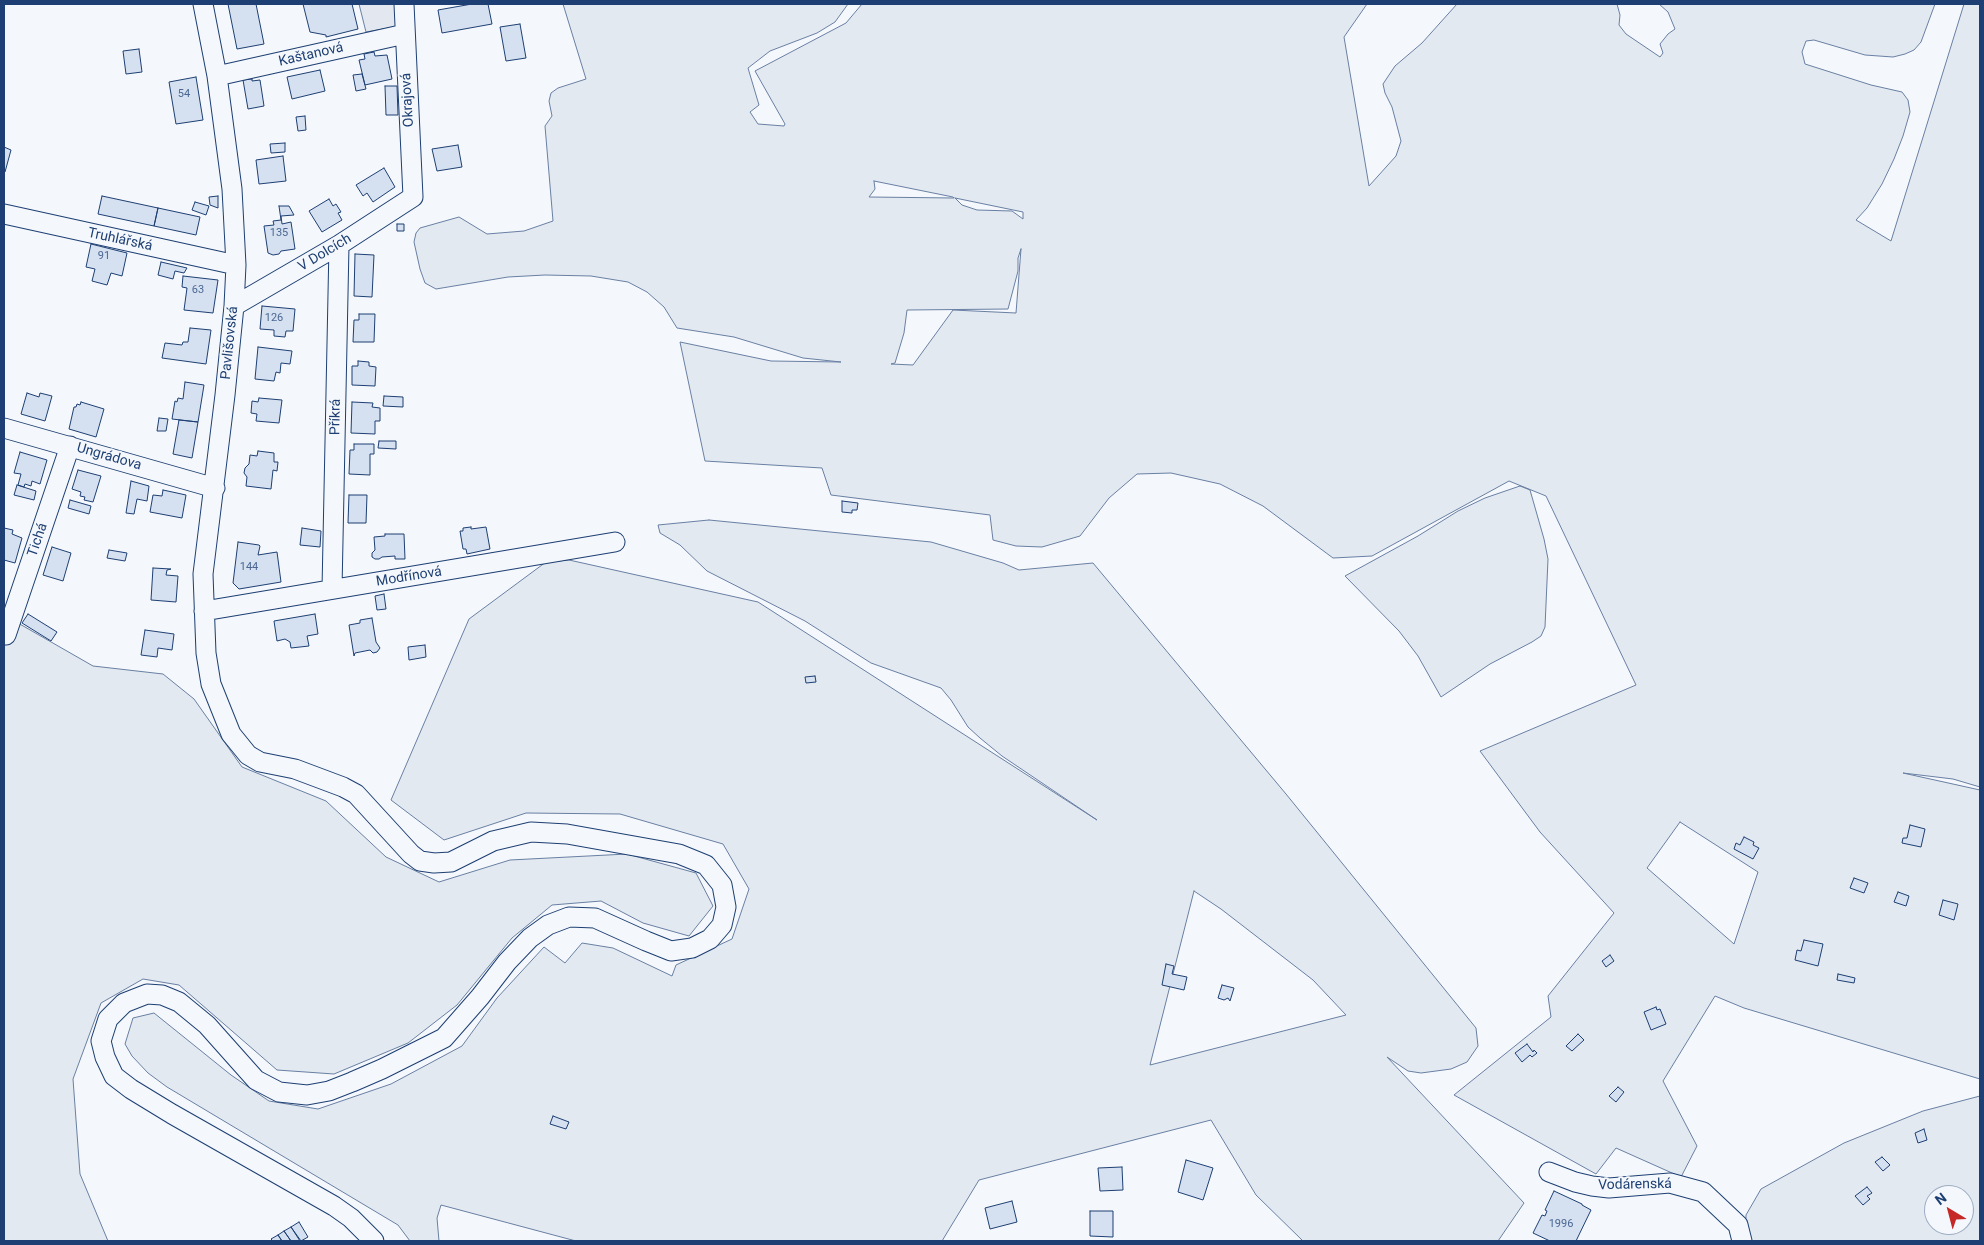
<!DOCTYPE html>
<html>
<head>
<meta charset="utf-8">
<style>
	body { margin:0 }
	#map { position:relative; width:1984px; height:1245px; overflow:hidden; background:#f4f7fb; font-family:Roboto,sans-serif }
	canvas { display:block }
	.frame { position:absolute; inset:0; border:5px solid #1d3f73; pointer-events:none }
	.north { position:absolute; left:1924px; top:1185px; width:50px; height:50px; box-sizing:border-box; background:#f4f7fb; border:1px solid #9eadc5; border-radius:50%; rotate:323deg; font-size:14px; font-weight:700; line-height:20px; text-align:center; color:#1d3f73 }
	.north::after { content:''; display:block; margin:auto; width:18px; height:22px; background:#c62828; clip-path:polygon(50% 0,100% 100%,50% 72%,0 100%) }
</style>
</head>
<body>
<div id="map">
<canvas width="1984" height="1245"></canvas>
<div class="frame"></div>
<div class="north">N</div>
</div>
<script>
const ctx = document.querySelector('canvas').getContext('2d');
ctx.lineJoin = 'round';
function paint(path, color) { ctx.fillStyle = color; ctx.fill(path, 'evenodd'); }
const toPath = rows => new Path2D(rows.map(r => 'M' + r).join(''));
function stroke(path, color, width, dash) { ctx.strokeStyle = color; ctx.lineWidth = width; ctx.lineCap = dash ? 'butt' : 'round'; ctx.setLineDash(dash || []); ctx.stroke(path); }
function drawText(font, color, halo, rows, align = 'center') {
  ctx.font = font + ' Roboto,sans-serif'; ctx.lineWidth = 4; ctx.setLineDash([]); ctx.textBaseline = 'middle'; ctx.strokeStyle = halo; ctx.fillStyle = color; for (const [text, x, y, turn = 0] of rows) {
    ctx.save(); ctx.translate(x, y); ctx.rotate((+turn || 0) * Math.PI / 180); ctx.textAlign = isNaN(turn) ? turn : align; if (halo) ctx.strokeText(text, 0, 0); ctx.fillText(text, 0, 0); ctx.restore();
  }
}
const green = toPath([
	[563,4,848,4,835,22,817,33,770,51,748,68,759,105,750,112,758,124,784,126,785,124,755,71,846,23,862,4,1367,4,1344,37,1369,186,1396,156,1401,141,1392,107,1385,93,1383,84,1395,66,1422,43,1457,4,1617,4,1620,15,1619,25,1626,34,1660,57,1663,53,1660,44,1668,34,1675,29,1668,12,1659,4,1935,4,1921,42,1914,50,1905,54,1893,57,1865,55,1814,40,1806,41,1802,52,1805,64,1871,85,1902,92,1908,100,1910,112,1903,136,1894,159,1882,184,1867,208,1856,220,1891,241,1964,4,1980,4,1980,787,1953,779,1903,773,1980,790,1980,1079,1744,1008,1715,996,1663,1081,1697,1146,1681,1177,1616,1148,1596,1174,1454,1095,1551,1017,1548,996,1614,913,1540,832,1480,751,1636,685,1546,496,1509,481,1372,556,1333,558,1263,506,1220,484,1171,473,1137,474,1109,498,1080,536,1042,547,1016,546,993,540,990,515,831,495,822,468,705,461,680,342,771,361,841,362,803,358,734,337,677,328,664,307,647,292,628,282,591,276,545,275,508,277,436,289,425,283,420,269,414,242,416,233,420,228,459,217,487,234,524,231,553,221,545,126,552,116,549,101,551,93,558,88,586,79,563,4],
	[874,181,953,197,954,198,869,197,875,189,874,181],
	[955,198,1023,212,1023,219,1012,211,977,210,962,205,955,198],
	[1021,249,1016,313,953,310,913,365,891,364,895,363,904,333,907,310,1008,309,1018,271,1018,258,1021,249],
	[1680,822,1758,872,1734,944,1647,868,1680,822],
	[1520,486,1530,490,1544,539,1548,559,1545,627,1541,636,1532,642,1490,664,1441,697,1418,656,1399,631,1345,576,1418,536,1458,511,1485,498,1520,486],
	[709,520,931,542,1003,563,1019,570,1093,563,1286,794,1476,1028,1478,1046,1467,1062,1451,1069,1421,1073,1408,1071,1387,1057,1524,1203,1498,1241,1303,1241,1256,1195,1211,1120,979,1180,942,1241,576,1241,441,1205,437,1218,439,1241,410,1241,398,1225,167,1087,148,1073,132,1056,125,1044,133,1018,154,1013,231,1075,269,1101,318,1109,391,1084,462,1046,497,998,544,947,565,963,582,943,613,948,672,976,676,965,732,939,749,889,723,844,620,814,526,813,444,840,391,800,469,619,546,562,569,560,758,602,1097,820,1002,756,980,738,968,727,951,700,941,688,871,663,805,621,707,571,680,545,660,533,658,525,709,520],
	[1194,891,1221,909,1313,980,1346,1015,1150,1065,1194,891],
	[4,615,93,666,163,674,194,699,242,767,326,801,386,857,439,882,510,860,627,854,696,873,713,906,689,936,643,923,601,901,552,905,512,938,457,1005,408,1043,334,1074,277,1070,179,985,143,979,101,1003,73,1079,80,1174,108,1241,4,1241,4,615],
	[1980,1096,1980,1241,1745,1241,1746,1215,1761,1189,1844,1143,1923,1111,1980,1096],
	[1934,1195,1964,1195,1964,1225,1934,1225,1934,1195]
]);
paint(green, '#e3e9f0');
stroke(green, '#687fa3', 1);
const parking = toPath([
	[359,4,399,4,399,26,366,32,359,4]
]);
paint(parking, '#e3e8f0');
stroke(parking, '#687fa3', 1);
const building = toPath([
	[228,4,256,4,264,44,237,49,228,4],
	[303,4,352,4,358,29,326,37,326,35,310,32,303,4],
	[472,4,488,4,492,24,442,33,438,10,472,4],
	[520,24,526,58,506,61,500,27,520,24],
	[139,49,142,72,126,74,123,51,139,49],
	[374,52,375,56,387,55,392,79,365,85,359,60,365,59,364,54,374,52],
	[320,70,325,91,292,99,287,77,320,70],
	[362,74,366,89,356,91,353,75,362,74],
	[196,77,203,120,176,124,169,82,196,77],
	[252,79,252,81,260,80,264,106,248,109,243,80,252,79],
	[385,86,397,86,398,115,386,115,385,86],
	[305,116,306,130,298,131,296,117,305,116],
	[285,143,285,152,271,153,270,144,285,143],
	[458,145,462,167,437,171,432,149,458,145],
	[4,147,11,150,5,172,4,172,4,147],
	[283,156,286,181,259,184,256,160,283,156],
	[384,168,395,187,373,202,367,193,363,196,356,185,384,168],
	[102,196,158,208,154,226,98,214,102,196],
	[218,196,218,208,210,205,209,197,218,196],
	[329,199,333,206,336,204,341,212,338,213,342,220,322,232,309,211,329,199],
	[195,202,209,206,206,215,192,210,195,202],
	[279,206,289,206,294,215,281,216,282,224,291,222,295,249,281,251,279,254,273,255,268,253,264,226,274,225,273,221,281,220,279,206],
	[158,208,200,217,196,235,154,226,158,208],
	[397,224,404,224,404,231,397,231,397,224],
	[91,244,127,253,122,276,111,273,107,285,92,281,95,269,86,267,91,244],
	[355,254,374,255,372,297,354,296,355,254],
	[161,262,187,268,184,273,175,271,173,279,158,275,161,262],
	[183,276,218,280,213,313,184,310,187,288,182,287,183,276],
	[262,306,295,309,293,331,286,331,285,337,274,336,274,330,260,329,262,306],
	[359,314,375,314,374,342,353,342,354,320,359,320,359,314],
	[190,328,211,330,206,364,162,358,165,343,182,345,183,342,188,342,190,328],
	[258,347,292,351,290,364,281,363,280,373,276,372,274,381,255,379,258,347],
	[358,361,369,362,369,366,376,367,375,386,352,385,352,366,358,366,358,361],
	[185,382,204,385,198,422,172,419,175,401,177,402,178,398,183,399,185,382],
	[27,393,39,397,40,393,52,396,45,421,21,414,27,393],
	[384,396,403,397,403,407,383,406,384,396],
	[259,398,282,400,279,423,256,421,257,414,251,413,252,401,258,402,259,398],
	[81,402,104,409,96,437,69,429,74,407,76,407,77,404,80,405,81,402],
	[352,402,373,403,372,407,380,408,380,421,375,421,375,434,351,433,352,402],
	[159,418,168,419,166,431,157,431,159,418],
	[179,420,198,422,192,458,173,454,179,420],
	[379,441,396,441,396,449,378,448,379,441],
	[354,444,374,444,374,454,370,454,370,475,349,474,350,450,354,450,354,444],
	[258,451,274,453,274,462,278,462,277,471,273,470,271,489,246,486,247,477,244,473,245,468,249,464,250,455,257,456,258,451],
	[20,452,47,460,40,484,32,481,31,486,25,484,24,487,18,485,21,474,14,473,20,452],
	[78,470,101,476,93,502,84,500,85,497,80,496,81,492,72,489,78,470],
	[131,481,149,486,147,501,137,499,134,514,126,513,131,481],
	[17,485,36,491,34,500,14,495,17,485],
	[163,490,186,495,182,518,150,512,153,495,162,496,163,490],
	[349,495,367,495,366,523,348,523,349,495],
	[70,500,91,506,89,514,68,508,70,500],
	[842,501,858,503,857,510,852,510,852,513,842,512,842,501],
	[471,527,471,529,486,527,490,549,467,554,466,549,463,549,460,531,463,531,463,528,471,527],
	[4,528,13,530,12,534,22,538,15,563,4,560,4,528],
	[302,528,321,531,320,547,300,545,302,528],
	[385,534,404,534,405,559,395,559,395,556,382,557,379,559,375,559,372,557,372,553,375,550,374,537,385,536,385,534],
	[238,542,259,545,260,546,258,555,277,552,281,582,239,589,233,583,238,542],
	[52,547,71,553,63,581,43,575,52,547],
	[109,550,127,553,125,561,107,558,109,550],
	[153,568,171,569,167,570,166,575,178,576,176,602,151,600,153,568],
	[384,594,386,609,377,610,375,596,384,594],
	[28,614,57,632,51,641,22,623,28,614],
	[315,614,318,634,307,636,309,646,291,648,290,642,285,639,277,641,274,621,315,614],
	[372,618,376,642,380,648,377,652,373,653,370,650,355,653,354,656,349,625,360,623,360,620,372,618],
	[145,630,174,634,172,650,158,648,157,657,141,655,145,630],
	[425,645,426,657,409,660,408,647,425,645],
	[815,676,816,682,806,683,805,677,815,676],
	[1910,825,1925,829,1921,847,1902,843,1903,838,1907,838,1910,825],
	[1744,837,1754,842,1753,845,1759,848,1753,859,1734,849,1736,843,1740,845,1744,837],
	[1854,878,1868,883,1864,893,1850,888,1854,878],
	[1898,892,1909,896,1906,906,1894,902,1898,892],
	[1943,900,1958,904,1954,920,1939,915,1943,900],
	[1804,940,1823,944,1818,966,1795,960,1797,950,1801,951,1804,940],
	[1610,955,1614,961,1606,967,1602,961,1610,955],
	[1166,964,1174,966,1172,974,1187,977,1184,990,1162,985,1166,964],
	[1838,974,1855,978,1854,983,1837,980,1838,974],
	[1222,985,1234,988,1230,1001,1228,998,1224,1000,1218,998,1222,985],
	[1656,1007,1657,1010,1660,1009,1666,1024,1651,1030,1644,1012,1656,1007],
	[1578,1034,1584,1040,1572,1051,1566,1046,1578,1034],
	[1527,1044,1533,1052,1534,1050,1537,1053,1532,1057,1530,1055,1522,1062,1515,1053,1527,1044],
	[1618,1087,1624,1092,1616,1102,1609,1096,1618,1087],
	[553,1116,569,1122,566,1129,550,1124,553,1116],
	[1924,1129,1927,1140,1918,1143,1915,1133,1924,1129],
	[1882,1157,1890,1165,1883,1171,1875,1162,1882,1157],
	[1186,1160,1213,1168,1203,1200,1178,1192,1186,1160],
	[1122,1167,1123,1190,1100,1191,1098,1168,1122,1167],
	[1867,1187,1872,1193,1867,1196,1870,1199,1863,1205,1855,1196,1867,1187],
	[1554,1191,1582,1204,1582,1205,1591,1210,1576,1241,1550,1241,1533,1233,1542,1215,1545,1216,1547,1211,1545,1210,1554,1191],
	[1012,1201,1017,1222,990,1229,985,1208,1012,1201],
	[1090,1211,1113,1211,1113,1237,1090,1236,1090,1211],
	[299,1222,308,1237,301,1241,291,1227,299,1222],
	[291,1227,300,1241,291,1241,284,1231,291,1227],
	[284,1231,291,1241,282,1241,278,1235,284,1231],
	[278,1235,282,1241,273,1241,271,1239,278,1235]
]);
paint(building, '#d5e0f0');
stroke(building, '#1d3f73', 1);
const minor = toPath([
	[203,4,217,76,232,189,236,265,234,306,225,395,203,574,206,653,211,684,231,734,248,755,260,762,295,769,343,787,356,794,411,854,420,861,434,863,451,862,493,841,531,832,567,834,679,854,706,865,722,885,726,907,722,925,710,939,692,948,671,951,646,941,595,918,569,917,548,925,530,938,507,962,480,997,444,1038,382,1069,352,1082,329,1091,307,1095,279,1092,256,1080,207,1025,179,1002,162,995,147,994,124,1003,108,1019,101,1041,105,1057,114,1076,131,1089,172,1114,334,1206,351,1218,374,1241],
	[217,76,405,34],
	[4,214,236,265],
	[234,306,339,245,413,197,404,4],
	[4,428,215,488],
	[332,589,339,245],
	[204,611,615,542],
	[6,635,70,446],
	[1549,1172,1575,1182,1592,1186,1609,1188,1670,1183,1703,1192,1738,1225,1742,1241]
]);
stroke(minor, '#1d3f73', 21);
stroke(minor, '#f4f7fb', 19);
drawText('11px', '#4b6792', null, [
	["54",184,94],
	["135",279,233],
	["91",104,256],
	["63",198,290],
	["126",274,318],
	["144",249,567],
	["1996",1561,1224]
]);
drawText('14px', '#1d3f73', '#f4f7fb', [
	["Kaštanová",311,55,-13],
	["Okrajová",408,100,-93],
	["Truhlářská",120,240,12],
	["V Dolcích",325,253,-31],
	["Pavlišovská",230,343,-84],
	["Příkrá",336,417,-89],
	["Ungrádova",109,457,16],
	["Tichá",38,540,-71],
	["Modřínová",409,577,-9],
	["Vodárenská",1635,1185,-1]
]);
</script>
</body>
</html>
